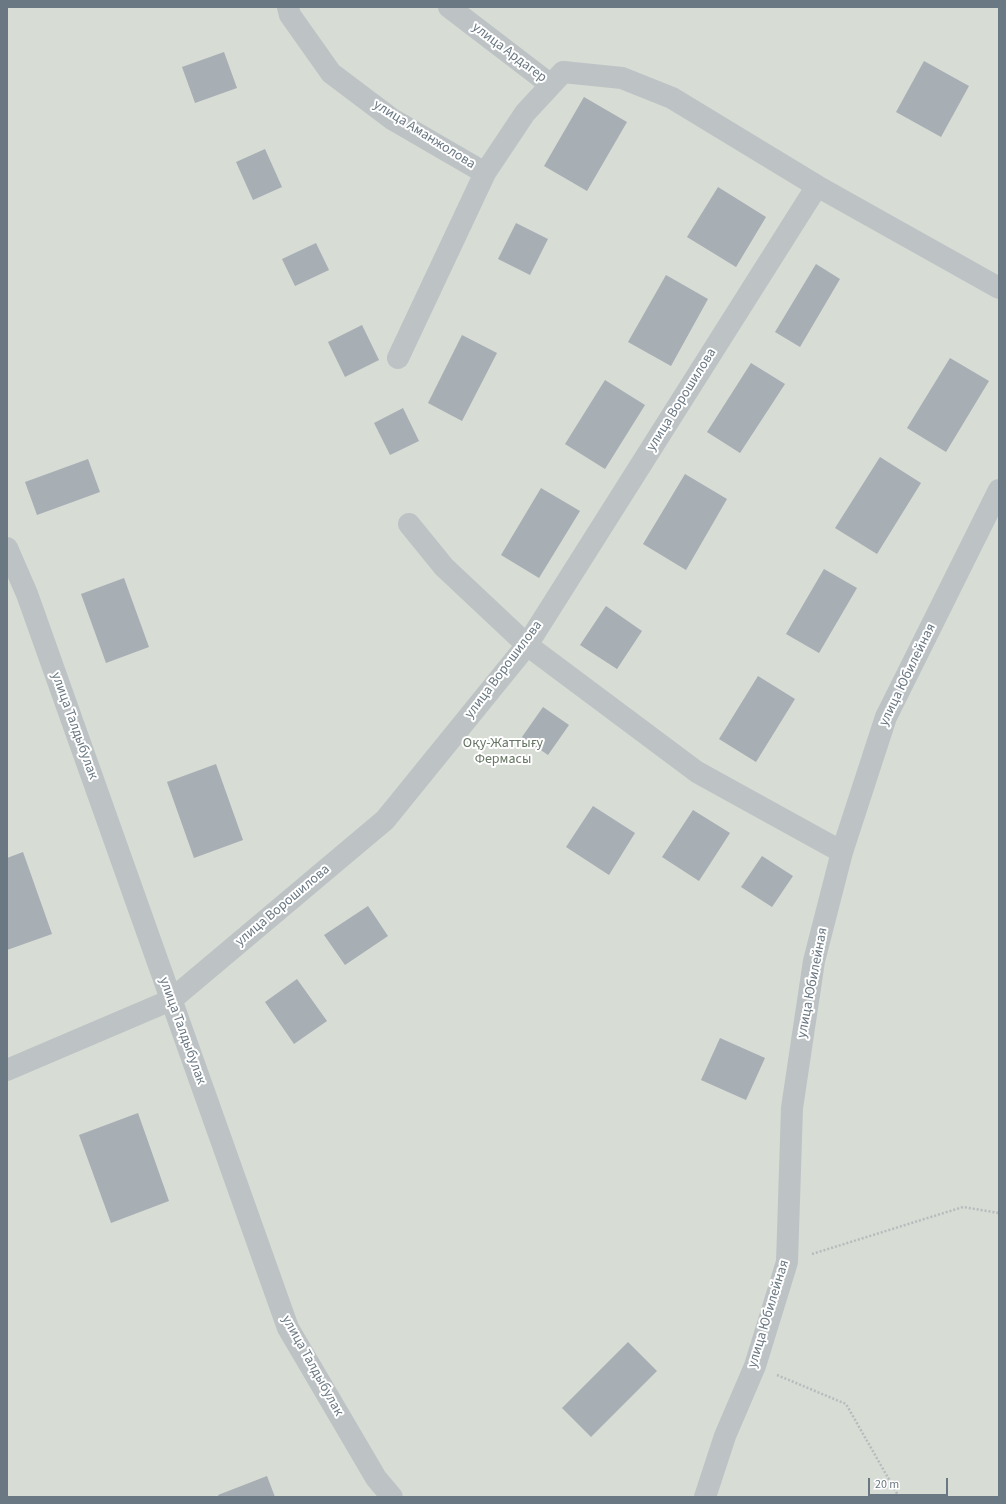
<!DOCTYPE html>
<html>
<head>
<meta charset="utf-8">
<style>
	body { margin:0 }
	#map { position:relative; width:1006px; height:1504px; overflow:hidden; background:#f8f8f5; font-family:"Source Sans 3",sans-serif }
	canvas { display:block }
	.frame { position:absolute; inset:0; border:8px solid #6a7883; pointer-events:none }
	.scale { position:absolute; left:868px; top:1478px; width:80px; height:18px; box-sizing:border-box; border:2px solid #6a7883; border-top:0; padding-left:5px; font-size:12px; line-height:14px; white-space:nowrap; color:#6a7883; -webkit-text-stroke:3px #fff; paint-order:stroke }
</style>
</head>
<body>
<div id="map">
<canvas width="1006" height="1504"></canvas>
<div class="frame"></div>
<div class="scale">20 m</div>
</div>
<script>
const ctx = document.querySelector('canvas').getContext('2d');
ctx.lineJoin = 'round';
function paint(path, color) { ctx.fillStyle = color; ctx.fill(path, 'evenodd'); }
const toPath = rows => new Path2D(rows.map(r => 'M' + r).join(''));
function stroke(path, color, width, dash) { ctx.strokeStyle = color; ctx.lineWidth = width; ctx.lineCap = dash ? 'butt' : 'round'; ctx.setLineDash(dash || []); ctx.stroke(path); }
function drawText(font, color, halo, rows, align = 'center') {
  ctx.font = font + ' "Source Sans 3",sans-serif'; ctx.lineWidth = 4; ctx.setLineDash([]); ctx.textBaseline = 'middle'; ctx.strokeStyle = halo; ctx.fillStyle = color; for (const [text, x, y, turn = 0] of rows) {
    ctx.save(); ctx.translate(x, y); ctx.rotate((+turn || 0) * Math.PI / 180); ctx.textAlign = isNaN(turn) ? turn : align; if (halo) ctx.strokeText(text, 0, 0); ctx.fillText(text, 0, 0); ctx.restore();
  }
}
paint(toPath([
	[7,7,999,7,999,1497,7,1497]
]), '#d7dcd5');
paint(toPath([
	[224,52,237,88,195,103,182,67],
	[924,61,969,86,941,137,896,112],
	[584,97,627,122,587,191,544,166],
	[265,149,282,187,253,200,236,162],
	[718,187,766,217,736,267,687,237],
	[516,223,548,239,530,275,498,259],
	[316,243,329,270,295,286,282,259],
	[816,264,840,279,800,347,775,332],
	[666,275,708,299,671,366,628,342],
	[362,325,379,360,345,377,328,342],
	[462,335,497,353,462,421,428,403],
	[950,358,989,381,946,452,907,428],
	[751,363,785,384,740,453,707,432],
	[605,380,645,405,605,469,565,444],
	[403,408,419,441,390,455,374,423],
	[880,457,921,483,877,554,835,528],
	[88,459,100,492,37,515,25,482],
	[685,474,727,499,686,570,643,544],
	[541,488,580,511,539,578,501,555],
	[824,569,857,588,819,653,786,634],
	[124,578,149,647,106,663,81,594],
	[606,606,642,631,617,669,580,645],
	[758,676,795,699,756,762,719,739],
	[543,707,569,725,548,755,522,737],
	[216,764,243,840,194,858,167,782],
	[593,806,635,833,609,875,566,847],
	[693,810,730,833,699,881,662,857],
	[23,852,52,934,7,950,7,858],
	[762,856,793,876,772,907,741,887],
	[368,906,388,936,345,965,324,935],
	[297,979,327,1021,294,1044,265,1002],
	[720,1038,765,1058,746,1100,701,1080],
	[138,1113,169,1201,111,1223,79,1135],
	[628,1342,657,1371,591,1437,562,1408],
	[267,1476,275,1497,219,1497,218,1495]
]), '#a7aeb4');
stroke(toPath([
	[812,1254,963,1207,999,1213],
	[777,1375,846,1404,899,1497]
]), '#b8bbbe', 2.5, [2, 2]);
stroke(toPath([
	[288,7,290,15,331,73,392,119,485,173],
	[449,7,551,85],
	[398,358,485,173,525,113,563,72,622,78,672,98,817,186,999,288],
	[409,524,444,567,527,645,697,772,842,852],
	[7,548,27,594,288,1328,376,1478,392,1497],
	[7,1070,171,1000,385,820,527,645,817,186],
	[705,1497,725,1436,755,1366,787,1262,792,1108,814,961,842,852,886,717,999,490]
]), '#bdc2c5', 22);
drawText('14px', '#6a7883', '#fff', [
	["улица Ардагер",509,53,37],
	["улица Аманжолова",424,135,32],
	["улица Ворошилова",682,400,-58],
	["улица Ворошилова",504,670,-53],
	["улица Юбилейная",908,675,-64],
	["улица Талдыбулак",74,726,70],
	["улица Ворошилова",283,906,-40],
	["улица Юбилейная",813,983,-79],
	["улица Талдыбулак",182,1031,70],
	["улица Юбилейная",769,1314,-73],
	["улица Талдыбулак",312,1366,61]
]);
drawText('14px', '#677664', '#fff', [
	["Оқу-Жаттығу",503,744],
	["Фермасы",503,760]
]);
</script>
</body>
</html>
